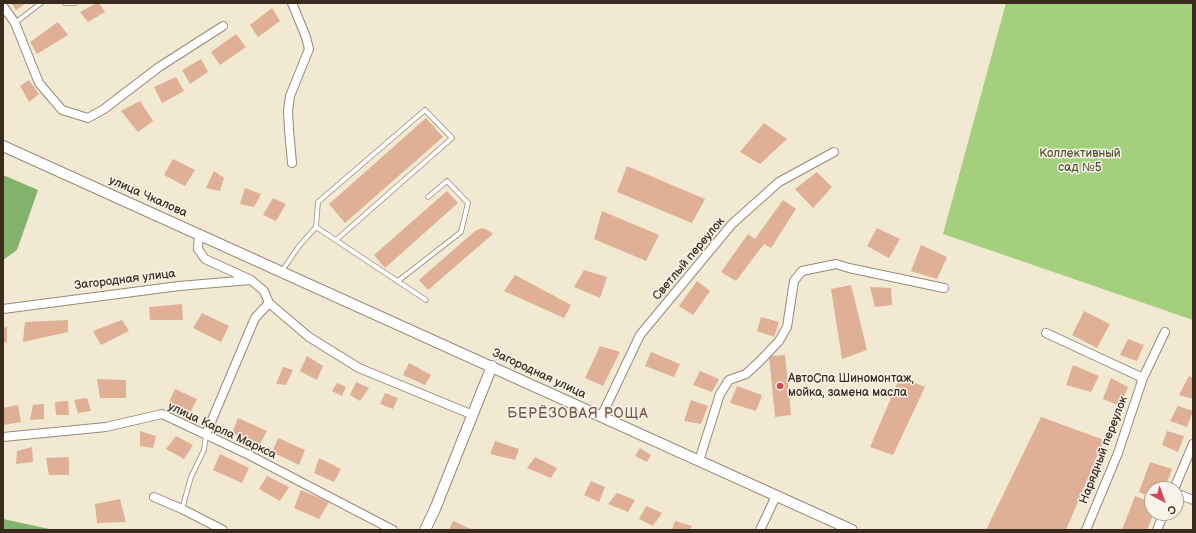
<!DOCTYPE html>
<html>
<head>
<meta charset="utf-8">
<style>
	body { margin:0 }
	#map { position:relative; width:1196px; height:533px; overflow:hidden; background:#f1e9d2; font-family:"Balsamiq Sans",sans-serif }
	canvas { display:block }
	.frame { position:absolute; inset:0; border:4px solid #3b2a1e; pointer-events:none }
	.north { position:absolute; left:1144px; top:481px; width:40px; height:40px; box-sizing:border-box; background:#f7f3e8; border:1px solid #aca397; border-radius:50%; rotate:139deg; font-size:11px; font-weight:700; line-height:16px; text-align:center; color:#3b2a1e }
	.north::after { content:''; display:block; margin:auto; width:14px; height:18px; background:#d1495b; clip-path:polygon(50% 0,100% 100%,50% 72%,0 100%) }
</style>
</head>
<body>
<div id="map">
<canvas width="1196" height="533"></canvas>
<div class="frame"></div>
<div class="north">С</div>
</div>
<script>
const ctx = document.querySelector('canvas').getContext('2d');
ctx.lineJoin = 'round';
function paint(path, color) { ctx.fillStyle = color; ctx.fill(path, 'evenodd'); }
const toPath = rows => new Path2D(rows.map(r => 'M' + r).join(''));
function stroke(path, color, width, dash) { ctx.strokeStyle = color; ctx.lineWidth = width; ctx.lineCap = dash ? 'butt' : 'round'; ctx.setLineDash(dash || []); ctx.stroke(path); }
function drawText(font, color, halo, rows, align = 'center') {
  ctx.font = font + ' "Balsamiq Sans",sans-serif'; ctx.lineWidth = 3; ctx.setLineDash([]); ctx.textBaseline = 'middle'; ctx.strokeStyle = halo; ctx.fillStyle = color; for (const [text, x, y, turn = 0] of rows) {
    ctx.save(); ctx.translate(x, y); ctx.rotate((+turn || 0) * Math.PI / 180); ctx.textAlign = isNaN(turn) ? turn : align; if (halo) ctx.strokeText(text, 0, 0); ctx.fillText(text, 0, 0); ctx.restore();
  }
}
paint(toPath([
	[1006,3,1193,3,1193,320,943,234]
]), '#a4d07d');
paint(toPath([
	[3,175,38,190,17,250,3,260],
	[3,519,54,530,3,530]
]), '#83b26c');
paint(toPath([
	[11,3,26,3,16,10],
	[97,3,99,3,105,12,88,22,80,12],
	[272,8,280,21,258,37,250,25],
	[58,22,68,35,37,54,30,42],
	[236,34,246,47,220,65,211,52],
	[201,59,208,72,190,84,182,70],
	[176,77,184,91,162,103,154,87],
	[29,80,39,94,29,102,20,86],
	[140,101,153,121,138,132,121,111],
	[426,118,443,137,345,223,329,204],
	[764,123,787,139,760,164,740,152],
	[173,159,195,170,185,186,164,175],
	[627,166,705,199,692,223,617,192],
	[214,171,224,178,220,191,206,188],
	[817,172,832,187,813,208,795,189],
	[245,188,261,194,254,207,240,204],
	[447,191,458,203,385,268,374,255],
	[273,198,286,204,276,221,263,215],
	[783,200,796,209,771,248,764,244,736,281,721,272,748,234,755,239],
	[602,211,659,235,646,261,594,239],
	[482,228,489,231,493,234,428,290,419,280,475,231],
	[877,228,900,239,889,258,867,246],
	[921,245,947,257,937,279,911,271],
	[584,270,607,277,600,298,574,287],
	[515,275,571,305,564,318,504,291],
	[697,281,710,291,693,315,679,306],
	[851,285,867,350,842,359,831,289],
	[870,287,891,288,892,305,875,307],
	[182,304,183,320,150,320,149,307],
	[1084,311,1110,324,1097,348,1072,335],
	[202,313,229,326,221,342,193,328],
	[761,317,779,322,774,337,757,331],
	[68,320,68,332,23,342,25,322],
	[122,320,129,331,101,345,93,331],
	[7,327,7,342,3,343,3,328],
	[1128,339,1144,345,1137,361,1120,355],
	[600,346,620,352,603,386,585,378],
	[651,352,680,364,674,377,645,366],
	[785,355,791,415,775,417,769,356],
	[307,356,323,366,317,380,300,371],
	[409,363,431,375,425,385,403,375],
	[1073,365,1099,376,1091,392,1066,385],
	[283,367,293,370,286,385,276,384],
	[700,371,719,379,712,392,693,385],
	[1189,376,1193,378,1193,399,1179,395],
	[900,377,925,387,893,455,870,447],
	[1111,378,1128,387,1120,406,1103,399],
	[97,379,126,380,126,398,100,398],
	[356,382,369,388,360,401,350,395],
	[337,383,346,387,342,396,332,391],
	[737,386,762,395,756,411,730,403],
	[175,389,197,399,189,415,168,404],
	[385,393,398,398,393,409,380,404],
	[87,398,91,411,78,413,74,400],
	[691,400,708,406,701,424,684,421],
	[68,401,69,415,56,415,55,402],
	[44,404,44,419,30,420,33,405],
	[18,405,21,422,4,425,3,408],
	[1178,406,1193,411,1187,427,1170,421],
	[1041,417,1104,440,1066,530,986,530],
	[238,418,267,431,259,446,232,433],
	[140,431,156,436,153,448,140,446],
	[1167,431,1184,436,1178,452,1162,445],
	[176,436,193,445,184,459,166,449],
	[278,438,305,450,299,465,272,452],
	[495,441,519,449,515,460,490,454],
	[32,447,33,462,16,464,17,451],
	[640,448,651,455,647,462,635,456],
	[220,454,249,468,242,483,213,470],
	[69,457,69,475,49,475,46,458],
	[535,457,557,468,551,478,527,468],
	[319,458,341,469,334,482,314,473],
	[1150,462,1172,469,1165,489,1152,489,1152,498,1139,492],
	[267,476,289,487,280,501,259,489],
	[591,481,605,487,599,502,584,495],
	[301,490,329,502,319,519,294,508],
	[617,493,635,500,628,512,608,504],
	[1135,496,1152,503,1152,513,1154,513,1147,530,1122,530],
	[120,499,126,522,97,523,95,504],
	[646,506,662,513,653,526,639,519],
	[453,521,473,530,449,530],
	[675,521,692,526,690,530,672,530]
]), '#dfb096');
const service = toPath([
	[65,3,75,3],
	[15,23,41,3],
	[316,227,318,202,425,110,452,138,336,240],
	[282,271,299,246,316,227,426,300],
	[398,281,461,232,468,203,447,181,428,197],
	[182,509,191,477,204,450,206,435]
]);
const minor = toPath([
	[292,3,306,37,309,49,290,96,288,111,289,130,292,163],
	[3,6,15,23,39,83,62,110,88,118,104,109,159,67,223,26],
	[199,234,198,249,205,259,251,280,264,291,269,303,255,318,206,434],
	[269,303,309,337,359,368,473,415],
	[3,309,179,286,250,280],
	[1046,333,1143,378],
	[601,417,640,335,732,224,779,182,834,152],
	[3,437,106,427,162,414,249,455,393,530],
	[699,461,720,394,729,380,746,374,760,361,779,341,787,327,794,281,802,271,836,264,849,268,944,288],
	[1174,489,1193,444],
	[1176,493,1193,500],
	[154,497,182,509,223,530],
	[760,530,776,496],
	[1086,530,1118,453,1143,378,1165,332],
	[1157,530,1164,513]
]);
const tertiary = toPath([
	[3,146,852,530],
	[425,530,435,509,492,366]
]);
stroke(service, '#968a78', 5.5);
stroke(minor, '#968a78', 10);
stroke(tertiary, '#968a78', 12);
stroke(service, '#fff', 4);
stroke(minor, '#fff', 8);
stroke(tertiary, '#fff', 10);
for (const [x, y, r, color] of [
	[780,386,4,"#d1495b"]
]) { const dot = new Path2D(); dot.arc(x, y, r, 0, 2 * Math.PI); ctx.fillStyle = color; ctx.fill(dot); stroke(dot, '#f7f3e8', 1.5); }
drawText('12px', '#555436', '#f7f3e8', [
	["Коллективный",1080,154],
	["сад №5",1080,168]
]);
drawText('12px', '#3b2a1e', '#f7f3e8', [
	["улица Чкалова",148,197,24],
	["Светлый переулок",689,259,-50],
	["Загородная улица",125,280,-7],
	["Загородная улица",539,374,25],
	["улица Карла Маркса",222,431,25],
	["Нарядный переулок",1104,450,-69]
]);
drawText('12px', '#3b2a1e', '#f7f3e8', [
	["АвтоСпа Шиномонтаж,",788,379],
	["мойка, замена масла",788,393]
], 'left');
ctx.letterSpacing = '1px';
drawText('14px', '#745948', '#f7f3e8', [
	["БЕРЁЗОВАЯ РОЩА",578,414]
]);
ctx.letterSpacing = '0px';
</script>
</body>
</html>
